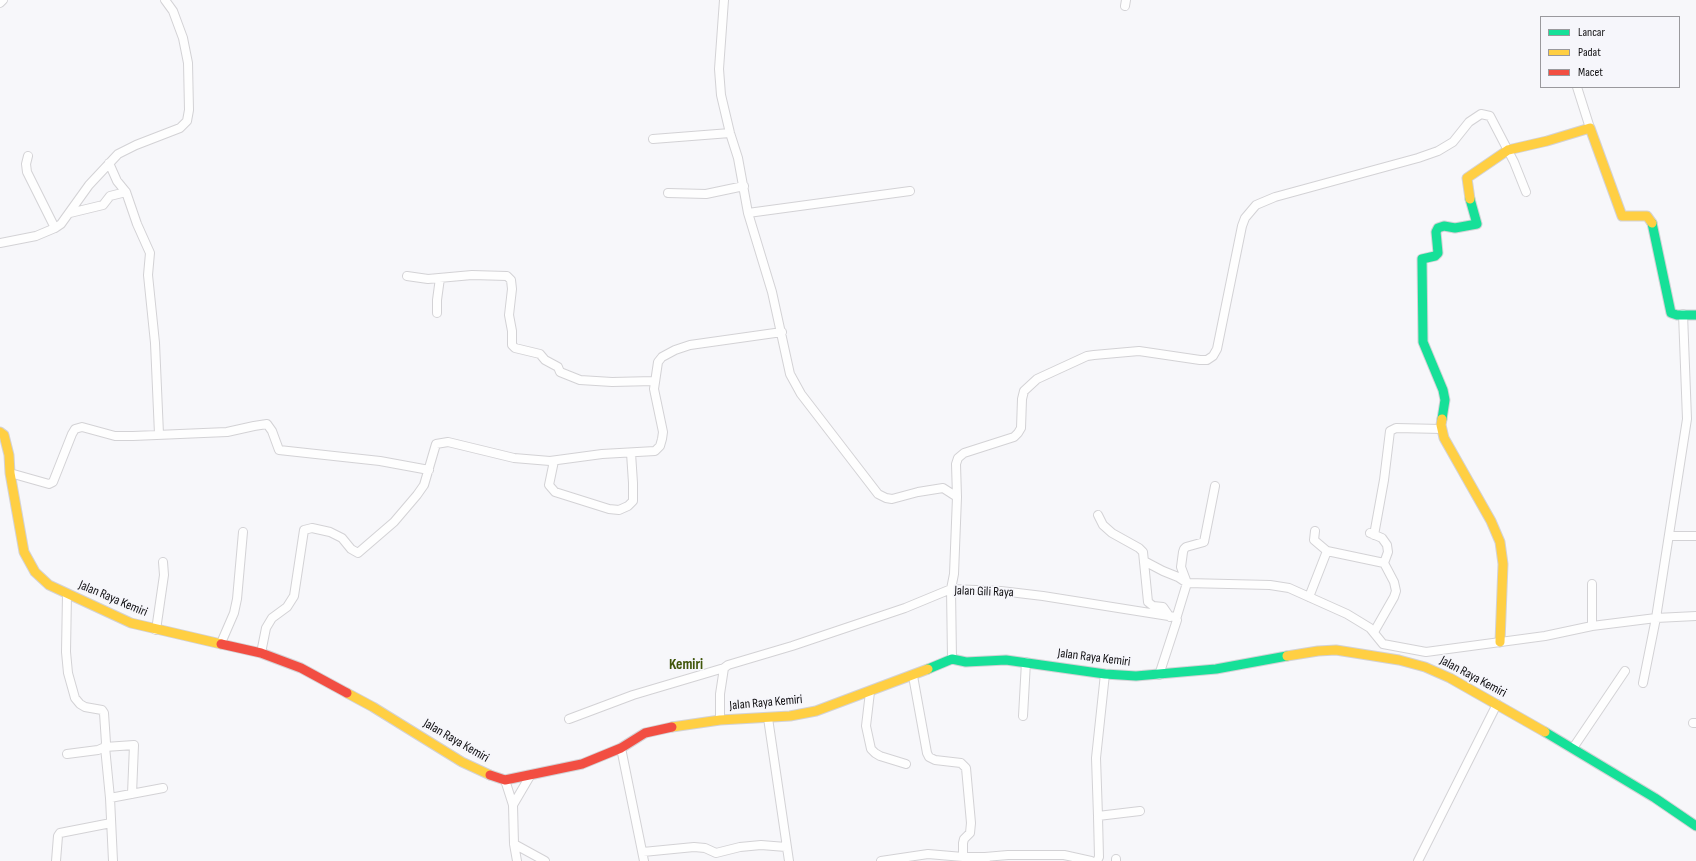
<!DOCTYPE html>
<html>
<head>
<meta charset="utf-8">
<style>
	body { margin:0 }
	#map { position:relative; width:1696px; height:861px; overflow:hidden; background:#f7f7fa; font-family:"Sofia Sans Condensed",sans-serif }
	canvas { display:block }
	.legend { position:absolute; left:1540px; top:16px; width:140px; height:72px; box-sizing:border-box; background:#f6f6fb; border:1px solid #9a999d; margin:0; padding:5px 7px; list-style:none; font-size:12px; color:#0f0e10 }
	.legend li { display:flex; align-items:center; gap:8px; height:20px }
	.legend b { width:20px; border:1px solid #9a999d }
</style>
</head>
<body>
<div id="map">
<canvas width="1696" height="861"></canvas>
<ul class="legend">
<li><b style="height:5px;background:#16e098"></b>Lancar</li>
<li><b style="height:5px;background:#ffcf43"></b>Padat</li>
<li><b style="height:5px;background:#f24e42"></b>Macet</li>
</ul>
</div>
<script>
const ctx = document.querySelector('canvas').getContext('2d');
ctx.lineJoin = 'round';
const toPath = rows => new Path2D(rows.map(r => 'M' + r).join(''));
function stroke(path, color, width, dash) { ctx.strokeStyle = color; ctx.lineWidth = width; ctx.lineCap = dash ? 'butt' : 'round'; ctx.setLineDash(dash || []); ctx.stroke(path); }
function drawText(font, color, halo, rows, align = 'center') {
  ctx.font = font + ' "Sofia Sans Condensed",sans-serif'; ctx.lineWidth = 3.5; ctx.setLineDash([]); ctx.textBaseline = 'middle'; ctx.strokeStyle = halo; ctx.fillStyle = color; for (const [text, x, y, turn = 0] of rows) {
    ctx.save(); ctx.translate(x, y); ctx.rotate((+turn || 0) * Math.PI / 180); ctx.textAlign = isNaN(turn) ? turn : align; if (halo) ctx.strokeText(text, 0, 0); ctx.fillText(text, 0, 0); ctx.restore();
  }
}
const street = toPath([
	[724,0,719,69,721,95,730,133,738,158,748,213,772,292,790,374,801,394,878,494,886,498,892,499,918,492,943,488,957,497,954,574,951,589,952,659],
	[0,3,3,0],
	[1125,6,1126,0],
	[1577,87,1590,128],
	[653,139,730,133],
	[109,163,117,181,126,192,137,224,150,253,148,275,155,343,159,434],
	[668,193,706,194,744,186],
	[70,213,103,205,110,196,126,192],
	[748,213,910,191],
	[55,228,61,224,89,185,118,154,136,145,180,128,187,121,189,110,188,63,183,38,173,11,165,0],
	[0,243,36,236,55,228,27,172,26,164,28,156],
	[407,276,428,279,472,275,507,276,511,280,512,289,509,315,512,331,512,345,515,348,540,354,545,360,558,367,560,372,580,380,612,382,654,381],
	[437,313,437,300,440,278],
	[554,461,549,485,555,492,609,509,619,510,628,506,633,501,633,483,631,453],
	[10,473,49,484,53,482,72,434,75,429,82,427,115,436,133,436,227,432,254,426,267,424,272,431,279,450,380,461,429,470],
	[957,497,956,464,958,458,964,453,1014,437,1018,433,1021,428,1022,399,1024,391,1037,379,1087,356,1094,355,1139,351,1200,360,1207,360,1213,356,1217,349,1242,226,1245,218,1256,205,1275,197,1418,158,1438,151,1453,142,1469,122,1481,114,1490,116,1514,162,1526,192],
	[1098,515,1103,525,1112,533,1139,548,1143,552,1148,602,1153,606,1163,607,1170,617],
	[1370,533,1382,538,1387,545,1388,552,1384,563,1394,582,1396,591,1394,597,1374,632],
	[1374,535,1384,480,1390,431,1396,428,1442,429],
	[1669,536,1696,536],
	[1327,551,1384,563],
	[1144,561,1163,571,1178,577,1187,583,1270,585,1289,588,1347,614,1370,628,1383,644,1426,652,1545,636,1592,626,1656,618,1696,616],
	[1309,597,1327,551,1314,540,1315,531],
	[1176,619,1187,583,1181,567,1183,552,1184,549,1186,547,1204,542,1215,486],
	[1592,626,1592,584],
	[156,630,164,575,163,562],
	[221,643,234,613,237,599,243,532],
	[261,653,266,628,272,618,287,607,294,596,304,530,312,528,330,532,342,538,351,549,358,553,394,522,417,495,424,485,436,444,448,442,514,458,550,461,602,454,655,451,660,446,662,439,663,432,654,389,658,362,662,357,675,350,690,345,782,332],
	[1105,674,1096,758,1098,816,1140,811],
	[913,676,927,753,929,757,935,760,961,763,966,768,971,823,970,833,964,839,963,843,963,857],
	[1643,683,1656,618,1687,419,1683,314],
	[870,692,866,726,871,749,875,753,880,756,906,764],
	[1023,716,1026,662],
	[768,718,789,861],
	[569,719,633,695,724,668],
	[720,720,720,694,724,668,728,665,792,646,905,608,951,589,1001,591,1043,596,1175,617,1177,620,1159,675],
	[1693,723,1696,723],
	[621,748,644,861],
	[1573,748,1625,671],
	[67,754,98,750,105,747,106,743,104,713,102,710,85,707,80,704,75,698,68,673,66,652,67,594],
	[505,780,513,805,514,844,517,861],
	[110,798,163,788],
	[513,805,530,776],
	[514,844,545,861],
	[643,852,694,847,705,848,716,853,740,847,761,845,786,847],
	[985,857,1008,855,1064,855,1091,861],
	[1116,859,1116,861],
	[56,861,58,836,60,833,111,823],
	[113,861,110,798,105,747,134,745,132,794],
	[881,861,928,854,963,857,985,857,986,861],
	[1097,861,1099,857,1098,817],
	[1418,861,1497,704]
]);
const fast = toPath([
	[1652,223,1671,313,1677,315,1696,315],
	[1442,419,1445,400,1443,390,1423,342,1422,259,1435,256,1438,253,1436,232,1438,228,1444,226,1455,228,1477,224,1470,199],
	[928,669,952,659,966,662,1006,660,1105,674,1136,676,1216,669,1287,656],
	[1545,732,1655,798,1696,826]
]);
const slow = toPath([
	[1470,199,1467,178,1508,150,1547,141,1590,128,1622,216,1647,216,1652,223],
	[1442,419,1441,425,1444,438,1491,521,1500,542,1503,564,1500,642],
	[0,432,4,435,9,455,10,473,24,552,35,572,49,585,131,623,221,644],
	[1287,656,1318,651,1336,650,1399,660,1425,667,1450,678,1545,732],
	[347,693,373,707,462,762,490,775],
	[672,727,720,720,790,716,816,711,928,669]
]);
const jam = toPath([
	[221,644,261,653,301,668,347,693],
	[490,775,505,780,582,764,621,748,645,733,672,727]
]);
stroke(street, '#d3d2d5', 10);
stroke(fast, '#d3d2d5', 11);
stroke(slow, '#d3d2d5', 11);
stroke(jam, '#d3d2d5', 11);
stroke(street, '#fefefe', 8);
stroke(fast, '#16e098', 9);
stroke(slow, '#ffcf43', 9);
stroke(jam, '#f24e42', 9);
drawText('13px', '#0f0e10', '#f6f6fb', [
	["Jalan Gili Raya",984,592,2],
	["Jalan Raya Kemiri",113,599,23],
	["Jalan Raya Kemiri",1094,658,7],
	["Jalan Raya Kemiri",1473,677,28],
	["Jalan Raya Kemiri",766,703,-5],
	["Jalan Raya Kemiri",456,741,30]
]);
drawText('bold 15px', '#40560a', '#f6f6fb', [
	["Kemiri",686,665]
]);
</script>
</body>
</html>
